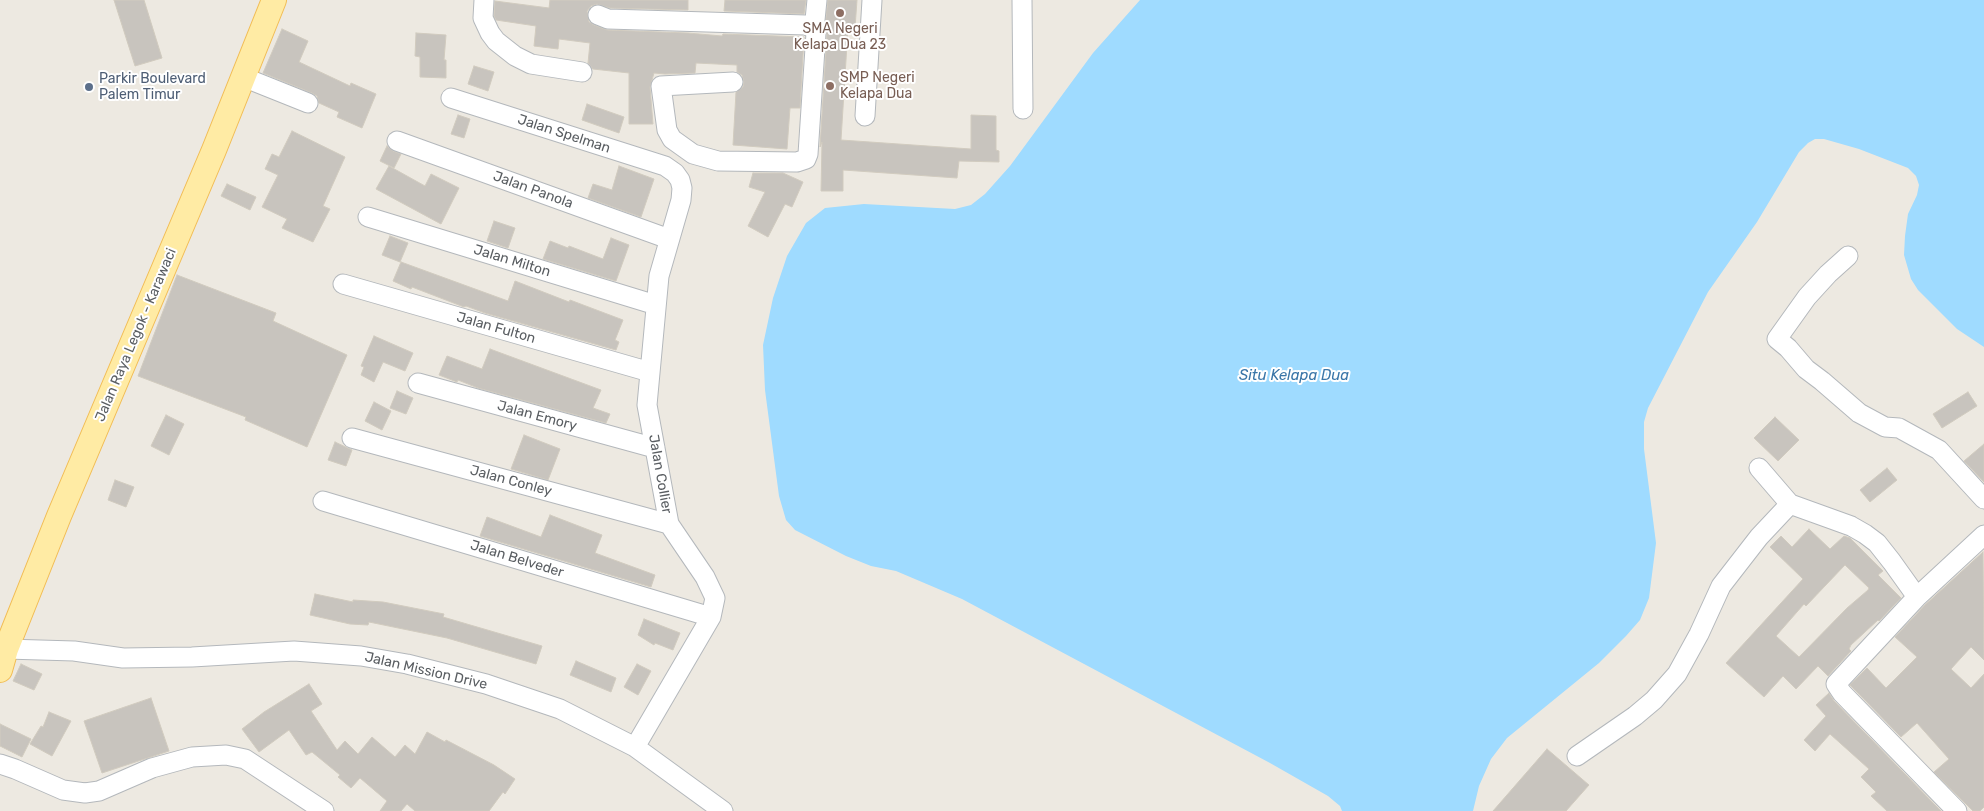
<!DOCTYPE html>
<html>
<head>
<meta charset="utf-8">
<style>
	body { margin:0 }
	canvas { display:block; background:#ede9e1 }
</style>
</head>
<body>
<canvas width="1984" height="811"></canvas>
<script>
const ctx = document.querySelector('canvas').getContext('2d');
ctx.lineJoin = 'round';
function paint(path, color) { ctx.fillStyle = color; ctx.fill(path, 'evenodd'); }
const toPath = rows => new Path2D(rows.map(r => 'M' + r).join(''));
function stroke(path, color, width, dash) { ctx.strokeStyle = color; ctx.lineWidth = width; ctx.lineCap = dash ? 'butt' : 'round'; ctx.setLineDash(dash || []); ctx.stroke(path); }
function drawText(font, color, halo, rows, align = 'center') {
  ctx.font = font + ' Rubik,sans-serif'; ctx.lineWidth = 4; ctx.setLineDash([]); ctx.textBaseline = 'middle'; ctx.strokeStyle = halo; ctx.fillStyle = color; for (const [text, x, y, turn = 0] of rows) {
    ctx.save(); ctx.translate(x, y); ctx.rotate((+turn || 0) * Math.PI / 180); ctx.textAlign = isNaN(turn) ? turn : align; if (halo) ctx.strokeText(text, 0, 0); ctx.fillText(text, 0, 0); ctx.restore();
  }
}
paint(toPath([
	[1140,0,1984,0,1984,347,1957,329,1918,290,1911,279,1904,255,1905,236,1908,214,1917,195,1919,185,1916,176,1908,168,1859,149,1824,139,1815,139,1808,143,1799,152,1757,222,1708,292,1648,408,1644,422,1644,449,1656,543,1649,598,1640,620,1626,636,1599,663,1507,738,1491,759,1479,786,1473,811,1342,811,1340,806,1328,796,1270,763,962,599,896,571,871,566,846,556,795,530,786,520,779,496,765,390,763,345,773,298,787,256,806,223,825,208,864,204,955,209,971,205,985,194,1010,166,1093,53]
]), '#9fdbff');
const building = toPath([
	[114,0,144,0,162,58,135,66,114,0],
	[550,0,688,0,688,10,610,8,597,4,591,6,587,11,589,22,594,25,607,30,688,33,722,36,723,34,804,37,800,108,790,108,787,149,733,145,736,92,743,87,744,82,742,75,737,72,737,65,696,63,695,73,665,74,654,73,650,87,653,124,629,124,629,73,593,69,588,63,590,43,559,39,558,49,534,46,536,26,496,20,494,16,495,1,549,8,550,0],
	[725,0,806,0,804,14,724,11,725,0],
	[828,0,857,0,855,28,848,28,841,140,971,149,971,115,996,116,996,150,999,151,999,162,959,161,957,178,843,170,843,191,821,191,822,142,820,147,827,34,825,26,828,0],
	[282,29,308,41,299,62,350,86,351,83,376,94,362,128,337,117,339,112,319,103,317,96,312,93,263,73,282,29],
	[416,33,446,35,444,60,446,60,446,78,420,77,420,57,415,56,416,33],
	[474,66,494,72,488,91,468,84,474,66],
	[587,104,624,117,619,133,582,120,587,104],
	[458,115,470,119,464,138,451,134,458,115],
	[292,131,345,157,323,206,330,209,313,242,282,228,287,219,262,207,278,175,265,169,272,154,279,157,292,131],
	[387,146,393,151,401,154,394,168,380,161,387,146],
	[389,166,425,186,431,174,459,188,441,224,376,189,389,166],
	[619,166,654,179,641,217,588,198,593,184,612,190,619,166],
	[753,173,783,173,803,182,792,207,785,204,768,237,748,226,765,192,749,187,753,173],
	[227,184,256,197,250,210,221,196,227,184],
	[494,221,515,228,508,248,487,241,494,221],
	[390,236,408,243,400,262,382,255,390,236],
	[611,238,629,245,616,281,543,259,550,241,568,248,569,246,603,259,611,238],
	[401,262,508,301,515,281,569,302,570,300,623,320,615,340,619,342,616,350,485,313,466,306,464,307,412,287,411,289,393,281,401,262],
	[177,275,276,313,273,321,347,355,307,447,245,420,246,417,138,376,177,275],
	[374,336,413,353,405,371,383,362,374,382,361,375,364,367,361,366,374,336],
	[490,349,601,390,593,408,610,414,606,423,478,388,458,380,457,382,439,375,447,356,482,369,490,349],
	[397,391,413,398,406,414,390,408,397,391],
	[1968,392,1977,406,1942,428,1933,414,1968,392],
	[374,402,391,411,382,430,365,421,374,402],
	[166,415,184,424,169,455,151,446,166,415],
	[1775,417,1799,440,1778,461,1754,438,1775,417],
	[524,435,560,449,548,480,511,469,524,435],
	[335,442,352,450,346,466,328,460,335,442],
	[1984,444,1984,482,1964,461,1984,444],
	[1887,468,1897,480,1870,502,1860,490,1887,468],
	[115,480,134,487,126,507,108,500,115,480],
	[550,515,602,535,595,553,655,575,651,587,480,536,487,517,541,537,550,515],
	[1809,529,1830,549,1844,536,1850,538,1883,571,1878,575,1901,598,1879,621,1878,620,1851,645,1849,649,1851,651,1828,676,1818,666,1796,689,1783,676,1764,697,1726,663,1803,579,1770,547,1781,536,1792,547,1809,529],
	[1845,565,1869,588,1868,590,1847,608,1799,657,1776,636,1804,604,1806,606,1845,565],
	[1983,552,1984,660,1971,647,1951,669,1971,688,1984,674,1984,807,1980,811,1973,811,1934,772,1949,759,1917,723,1901,737,1850,685,1867,668,1886,688,1917,657,1895,637,1925,605,1983,552],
	[315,594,353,602,353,600,383,602,444,614,443,617,542,646,536,664,447,638,369,622,368,625,350,624,310,615,315,594],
	[644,619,680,633,673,650,655,643,654,645,638,635,644,619],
	[576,661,616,678,611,692,570,675,576,661],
	[21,664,42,674,34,690,13,681,21,664],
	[637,664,651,671,638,695,624,687,637,664],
	[309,684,322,704,311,711,337,750,345,741,358,754,372,737,395,757,405,745,415,754,427,732,445,742,446,740,494,765,515,779,505,794,503,792,489,811,415,811,407,804,401,811,380,811,387,801,360,778,351,788,338,777,340,775,312,752,306,755,289,730,259,752,242,729,264,712,309,684],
	[1829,693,1834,701,1941,811,1887,811,1871,796,1876,792,1861,777,1869,769,1830,734,1815,751,1804,740,1826,716,1816,705,1829,693],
	[151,698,169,751,102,773,84,721,151,698],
	[49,712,71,721,52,756,30,744,41,726,43,727,49,712],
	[0,724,31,739,22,757,0,746,0,724],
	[1547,749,1589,785,1566,811,1493,811,1547,749]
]);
paint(building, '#c8c4be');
stroke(building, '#d1cbbf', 1);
const minor = toPath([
	[484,0,483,18,490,33,496,41,515,56,531,64,582,72],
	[1022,0,1023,109],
	[598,15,608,19,806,25,813,28,816,33,808,154,806,159,797,162,718,161,693,154,672,139,667,130,661,86,733,82],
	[813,28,815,20,817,0],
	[243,77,308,103],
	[451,98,665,166,675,173,680,180,682,188,681,200,659,276,647,405,669,524,705,577,715,598,711,617,635,747],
	[865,116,872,0],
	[397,141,669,239],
	[368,217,656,305],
	[1848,256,1828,274,1807,297,1777,339,1788,348,1806,369,1822,381,1859,413,1885,427,1899,428,1939,450,1984,499],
	[343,284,650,372],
	[418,383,655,448],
	[352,438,669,524],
	[1759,468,1790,504,1851,526,1865,534,1877,543,1892,562,1917,597],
	[323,501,711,617],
	[6,649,74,651,123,658,192,657,294,651,361,656,407,664,486,684,560,709,635,747,723,811],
	[1577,756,1635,716,1654,700,1677,674,1699,634,1721,586,1759,537,1790,504],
	[0,764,15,769,63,790,85,793,99,791,152,768,192,757,226,755,245,759,324,811],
	[1957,811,1842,693,1836,684,1917,597,1984,535]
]);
const major = toPath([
	[0,670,6,649,59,516,214,150,274,0]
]);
stroke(minor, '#b4b8bc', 21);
stroke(major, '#f2bd55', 26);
stroke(minor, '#fff', 19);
stroke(major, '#ffeba4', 24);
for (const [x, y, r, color] of [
	[840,13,5,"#8d6e63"],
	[830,86,5,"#8d6e63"],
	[89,87,5,"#5c6f8a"]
]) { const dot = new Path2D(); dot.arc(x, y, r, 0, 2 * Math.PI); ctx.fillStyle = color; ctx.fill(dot); stroke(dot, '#fff', 2); }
drawText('14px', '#785e54', '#fff', [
	["SMA Negeri",840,29],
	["Kelapa Dua 23",840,45],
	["SMP Negeri",840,78,"left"],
	["Kelapa Dua",840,94,"left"]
]);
drawText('14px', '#4e5e75', '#fff', [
	["Parkir Boulevard",99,79],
	["Palem Timur",99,95]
], 'left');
drawText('14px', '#5a5e62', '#fff', [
	["Jalan Spelman",564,134,18],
	["Jalan Panola",533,190,20],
	["Jalan Milton",512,261,17],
	["Jalan Fulton",496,328,16],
	["Jalan Raya Legok - Karawaci",136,335,-67],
	["Jalan Emory",537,416,15],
	["Jalan Collier",660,474,80],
	["Jalan Conley",511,481,15],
	["Jalan Belveder",517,559,17],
	["Jalan Mission Drive",426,671,13]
]);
drawText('italic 15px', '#3a76a8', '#fff', [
	["Situ Kelapa Dua",1294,376]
]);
</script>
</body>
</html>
